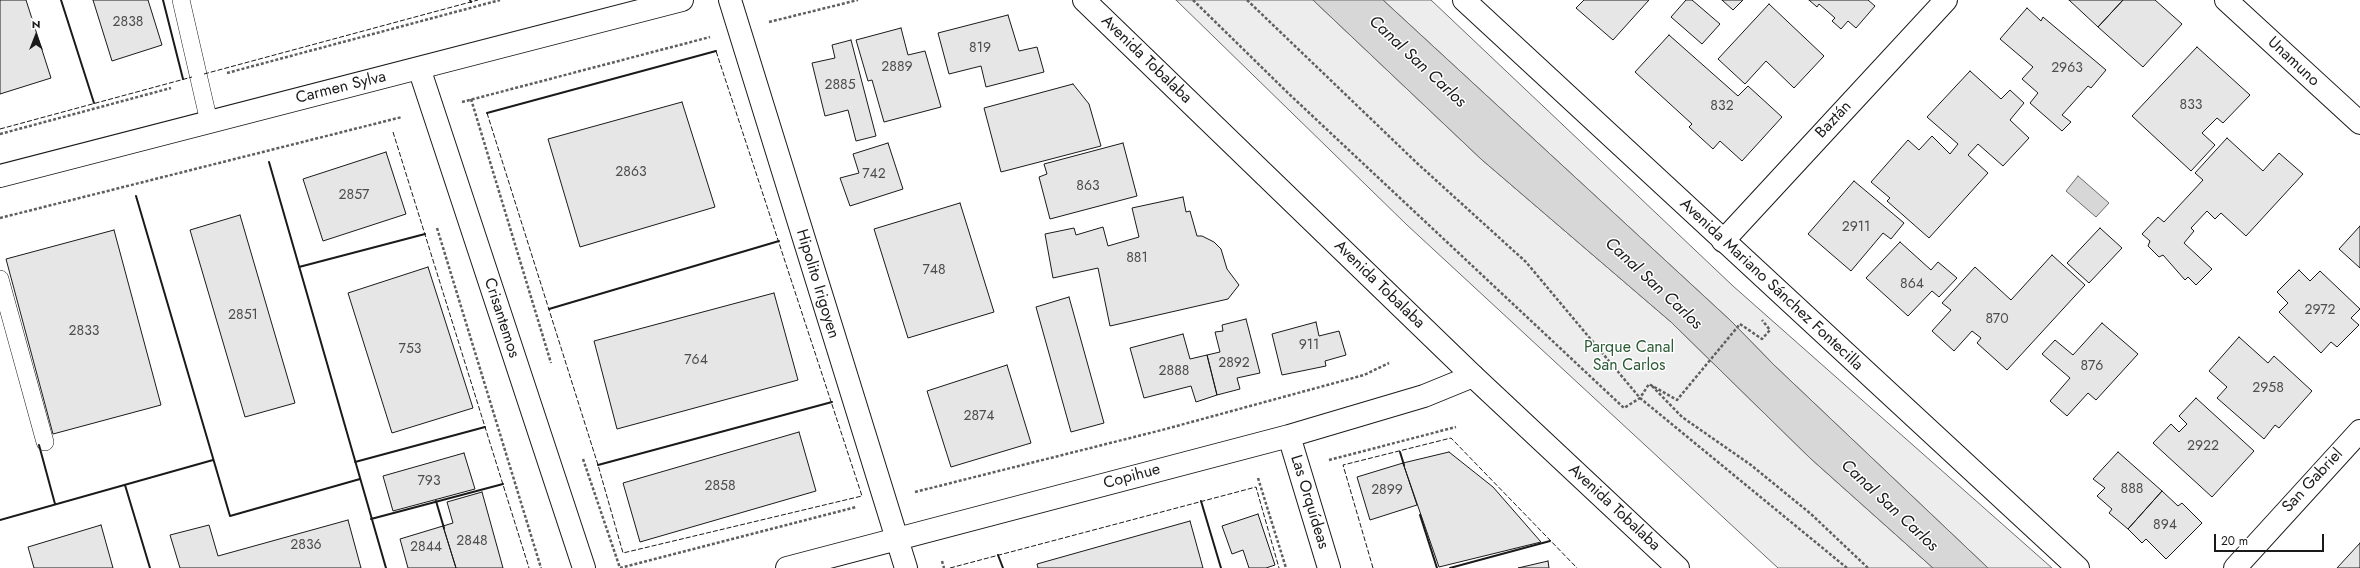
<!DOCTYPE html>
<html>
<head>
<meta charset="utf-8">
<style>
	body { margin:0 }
	#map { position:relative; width:2360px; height:568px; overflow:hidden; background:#fff; font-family:Jost,sans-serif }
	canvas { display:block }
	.north { position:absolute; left:16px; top:16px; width:40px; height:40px; -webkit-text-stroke:3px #fff; paint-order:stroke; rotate:0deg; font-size:11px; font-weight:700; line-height:16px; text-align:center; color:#1a1a1a }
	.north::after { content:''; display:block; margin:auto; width:14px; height:18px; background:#1a1a1a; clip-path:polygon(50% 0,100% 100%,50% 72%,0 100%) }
	.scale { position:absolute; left:2214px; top:534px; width:110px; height:18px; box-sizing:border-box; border:2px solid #1a1a1a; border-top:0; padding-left:5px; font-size:12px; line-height:14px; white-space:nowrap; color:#1a1a1a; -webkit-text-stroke:3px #fff; paint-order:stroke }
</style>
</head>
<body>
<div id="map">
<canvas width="2360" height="568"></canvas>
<div class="north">N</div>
<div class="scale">20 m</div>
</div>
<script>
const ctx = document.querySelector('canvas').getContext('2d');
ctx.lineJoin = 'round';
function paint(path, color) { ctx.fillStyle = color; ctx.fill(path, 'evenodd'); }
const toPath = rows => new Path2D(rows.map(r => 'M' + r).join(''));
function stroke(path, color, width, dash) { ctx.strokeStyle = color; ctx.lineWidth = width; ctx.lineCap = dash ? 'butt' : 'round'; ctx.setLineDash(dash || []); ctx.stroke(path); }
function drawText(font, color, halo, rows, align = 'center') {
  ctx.font = font + ' Jost,sans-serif'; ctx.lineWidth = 3; ctx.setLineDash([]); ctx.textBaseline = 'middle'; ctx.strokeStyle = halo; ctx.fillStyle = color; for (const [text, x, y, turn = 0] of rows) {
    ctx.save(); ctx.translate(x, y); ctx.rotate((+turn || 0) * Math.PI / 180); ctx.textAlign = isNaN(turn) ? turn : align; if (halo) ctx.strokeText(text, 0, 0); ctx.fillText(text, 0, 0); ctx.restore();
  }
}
const built = toPath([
	[1176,0,1313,0,1481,159,1671,322,1810,458,1933,568,1778,568,1407,225,1176,0],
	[1383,0,1431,0,1733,286,2052,568,1988,568,1774,365,1731,321,1383,0]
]);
paint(built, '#ededed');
stroke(built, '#6a6a6a', 1);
const water = toPath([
	[1313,0,1383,0,1731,321,1774,365,1988,568,1933,568,1810,458,1671,322,1481,159,1313,0],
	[2078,176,2109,203,2096,217,2066,191,2078,176]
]);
paint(water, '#d7d7d7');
stroke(water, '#6a6a6a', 1);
const building = toPath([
	[0,0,26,0,51,78,0,94,0,0],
	[93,0,148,0,162,45,112,61,93,0],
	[1584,0,1649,0,1613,40,1576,8,1584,0],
	[1686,0,1692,0,1720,24,1702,44,1671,17,1686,0],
	[1722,0,1743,0,1733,10,1722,0],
	[1809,0,1868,0,1875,6,1856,28,1848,21,1841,29,1832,21,1835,18,1819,4,1817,7,1809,0],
	[2069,0,2123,0,2098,27,2069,0],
	[2123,0,2155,0,2182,24,2143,67,2098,27,2123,0],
	[1769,4,1824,56,1794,88,1766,61,1745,84,1718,59,1769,4],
	[2027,8,2041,21,2043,17,2106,70,2091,88,2088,86,2062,115,2071,122,2062,131,2030,103,2038,93,2022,79,2033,67,2000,39,2027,8],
	[1008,15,1019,51,1037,47,1044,72,986,87,981,66,949,74,938,33,1008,15],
	[901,28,908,55,925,51,941,107,884,122,872,80,868,81,856,40,901,28],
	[1669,35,1738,96,1748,86,1782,117,1742,161,1720,141,1713,149,1689,127,1692,124,1635,72,1669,35],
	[851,40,876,136,856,141,848,110,825,116,812,63,835,58,832,45,851,40],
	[2197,47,2250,95,2223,123,2217,118,2202,133,2215,145,2191,171,2132,116,2197,47],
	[1970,71,2001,99,2010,90,2024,103,2010,120,2029,138,2003,166,1978,144,1968,155,1988,173,1929,238,1887,201,1890,198,1871,182,1908,140,1919,150,1932,136,1950,154,1958,144,1927,117,1970,71],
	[1073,84,1089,104,1101,146,1001,172,984,108,1073,84],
	[682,102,715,207,580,247,548,139,682,102],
	[2227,138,2263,171,2279,153,2303,174,2246,236,2221,213,2215,219,2207,211,2191,228,2194,231,2184,243,2212,269,2196,285,2188,277,2185,280,2163,255,2159,257,2148,246,2150,241,2142,234,2158,217,2164,222,2203,180,2195,173,2227,138],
	[888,143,903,189,850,206,840,178,859,173,853,154,888,143],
	[1123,143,1137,196,1050,219,1039,177,1047,174,1044,164,1123,143],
	[386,152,406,214,323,241,303,179,386,152],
	[1854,181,1904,223,1891,239,1883,233,1851,271,1808,234,1854,181],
	[1183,197,1186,212,1190,211,1197,236,1202,236,1214,242,1221,249,1227,269,1239,285,1228,299,1110,326,1098,268,1053,278,1045,234,1074,228,1076,235,1103,227,1108,246,1139,237,1132,208,1183,197],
	[960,203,994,312,908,338,874,229,960,203],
	[240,215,295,403,245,417,190,230,240,215],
	[2360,226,2360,268,2339,249,2360,226],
	[2100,228,2122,248,2089,283,2067,263,2100,228],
	[114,230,161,405,53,434,6,259,114,230],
	[1900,242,1931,270,1938,262,1957,278,1939,297,1932,291,1908,316,1866,278,1900,242],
	[2052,255,2085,285,2007,370,1977,343,1981,338,1972,331,1954,351,1932,331,1951,310,1942,303,1975,267,2011,300,2052,255],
	[428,267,473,408,392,433,348,293,428,267],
	[2299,270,2310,281,2320,271,2360,309,2351,318,2359,325,2337,347,2331,342,2321,353,2279,312,2288,303,2277,292,2299,270],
	[774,293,798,380,617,429,594,341,774,293],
	[1069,297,1104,423,1071,432,1036,307,1069,297],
	[1246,319,1260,373,1237,378,1240,389,1217,395,1207,355,1220,352,1215,332,1223,331,1222,325,1246,319],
	[1316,322,1319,336,1339,331,1346,355,1325,361,1326,366,1282,375,1272,334,1316,322],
	[2102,323,2138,354,2096,400,2088,393,2067,416,2050,401,2070,378,2042,354,2055,340,2073,355,2102,323],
	[1183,334,1190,359,1207,355,1217,395,1196,402,1191,386,1144,398,1130,348,1183,334],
	[2239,337,2268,363,2274,356,2312,391,2279,428,2275,425,2264,439,2217,398,2227,387,2209,371,2239,337],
	[1007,365,1031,443,951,467,927,391,1007,365],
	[2196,398,2254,451,2212,497,2153,443,2171,424,2179,432,2187,424,2179,416,2196,398],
	[799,432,816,491,640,542,623,483,799,432],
	[1449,452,1493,487,1541,542,1439,567,1403,463,1449,452],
	[2118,452,2162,491,2128,529,2109,513,2112,509,2097,496,2105,488,2093,479,2118,452],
	[464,453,475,489,393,511,383,476,464,453],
	[1403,463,1417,505,1370,520,1357,477,1403,463],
	[2162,491,2178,506,2182,503,2202,523,2166,559,2146,539,2142,543,2128,529,2162,491],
	[482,492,503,568,456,568,443,526,453,523,447,502,482,492],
	[1258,514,1275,565,1266,568,1249,568,1243,550,1232,554,1222,526,1258,514],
	[348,520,361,568,180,568,170,535,209,525,218,556,348,520],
	[1190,521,1203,568,1038,568,1037,564,1190,521],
	[101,525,113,568,34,568,28,547,101,525],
	[443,526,456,568,408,568,400,539,443,526],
	[2360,543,2360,568,2337,568,2360,543],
	[1548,561,1549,568,1518,568,1548,561]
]);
paint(building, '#e6e6e6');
stroke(building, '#1a1a1a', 1);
const service = toPath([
	[181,0,209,122],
	[0,279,45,442]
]);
const minor = toPath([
	[730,0,906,568],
	[2226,0,2360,123],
	[419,68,584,568],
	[0,176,682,0],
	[1723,241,1946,0],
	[1289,436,1329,568],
	[787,568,1289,436,1424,396,1473,376]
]);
const tertiary = toPath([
	[1464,0,2078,568],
	[2235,568,2360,431]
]);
const secondary = toPath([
	[1084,0,1473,376,1678,568]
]);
stroke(service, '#1a1a1a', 18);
stroke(minor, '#1a1a1a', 24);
stroke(tertiary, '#1a1a1a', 24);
stroke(secondary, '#1a1a1a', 24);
stroke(toPath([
	[1193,0,1289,94,1624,408,1640,398,1649,384,1677,400,1740,324,1762,339,1770,330,1762,320],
	[1247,0,1418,164,1526,262,1640,398,1847,568],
	[769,22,858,0],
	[227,73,500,0],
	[471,99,551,363],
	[462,102,710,37],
	[0,134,171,88],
	[0,218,402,117],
	[437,228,541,568],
	[1652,386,1682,417,1751,465,1811,514,1868,568],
	[583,459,620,568,856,507],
	[1329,460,1456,427],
	[1258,478,1286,568],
	[915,492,1162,430,1364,375,1389,363],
	[942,561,944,568]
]), '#5f5f5f', 2.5, [3, 2]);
stroke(service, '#fff', 17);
stroke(minor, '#fff', 22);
stroke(tertiary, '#fff', 22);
stroke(secondary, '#fff', 22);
stroke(toPath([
	[204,74,478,0],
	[487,113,598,465,623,553,862,496,716,51],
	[0,129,192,77],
	[393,132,529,568],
	[950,568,1256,487,1279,568],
	[1373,568,1343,465,1451,438,1577,568]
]), '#1a1a1a', 1, [5, 2]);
stroke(toPath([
	[61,0,94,103],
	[163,0,183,79],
	[470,0,471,2],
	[487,113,716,51],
	[269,162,386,568],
	[136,196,230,516,360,479],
	[299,267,425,234],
	[549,309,779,241],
	[39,445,55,504],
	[1400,452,1404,465],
	[355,462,485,427],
	[598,465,832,402],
	[125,485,150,568],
	[436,501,444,528],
	[1201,501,1221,568],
	[1420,515,1437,568],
	[371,519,503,484],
	[0,520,213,460],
	[998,555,1003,568],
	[1450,568,1550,541]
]), '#1a1a1a', 2);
drawText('14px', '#4d4d4d', null, [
	["2838",128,23],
	["819",980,49],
	["2889",897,68],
	["2963",2067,69],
	["2885",840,86],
	["833",2191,106],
	["832",1722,107],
	["2863",631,173],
	["742",874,175],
	["863",1088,187],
	["2857",354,196],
	["2911",1856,228],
	["881",1137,259],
	["748",934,271],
	["864",1912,285],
	["2972",2320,311],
	["2851",243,316],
	["870",1997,320],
	["2833",84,332],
	["911",1309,346],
	["753",410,350],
	["764",696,361],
	["2892",1234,364],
	["876",2092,367],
	["2888",1174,372],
	["2958",2268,389],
	["2874",979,417],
	["2922",2203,447],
	["793",429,482],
	["2858",720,487],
	["888",2132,490],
	["2899",1387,491],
	["894",2165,526],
	["2848",472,542],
	["2836",306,546],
	["2844",426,548]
]);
drawText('16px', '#1a1a1a', '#fff', [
	["Avenida Tobalaba",1146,60,44],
	["Unamuno",2293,62,43],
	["Carmen Sylva",341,88,-14],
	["Baztán",1834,120,-47],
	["Hipolito Irigoyen",817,284,73],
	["Avenida Tobalaba",1379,285,44],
	["Avenida Mariano Sánchez Fontecilla",1771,285,43],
	["Crisantemos",501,318,72],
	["Copihue",1132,477,-15],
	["San Gabriel",2313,481,-47],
	["Las Orquídeas",1309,502,73],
	["Avenida Tobalaba",1614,508,43]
]);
drawText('16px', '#2b5a34', '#fff', [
	["Parque Canal",1629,348],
	["San Carlos",1629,366]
]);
drawText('italic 17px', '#1a1a1a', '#fff', [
	["Canal San Carlos",1417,62,43],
	["Canal San Carlos",1653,284,43],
	["Canal San Carlos",1889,506,43]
]);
</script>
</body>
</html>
